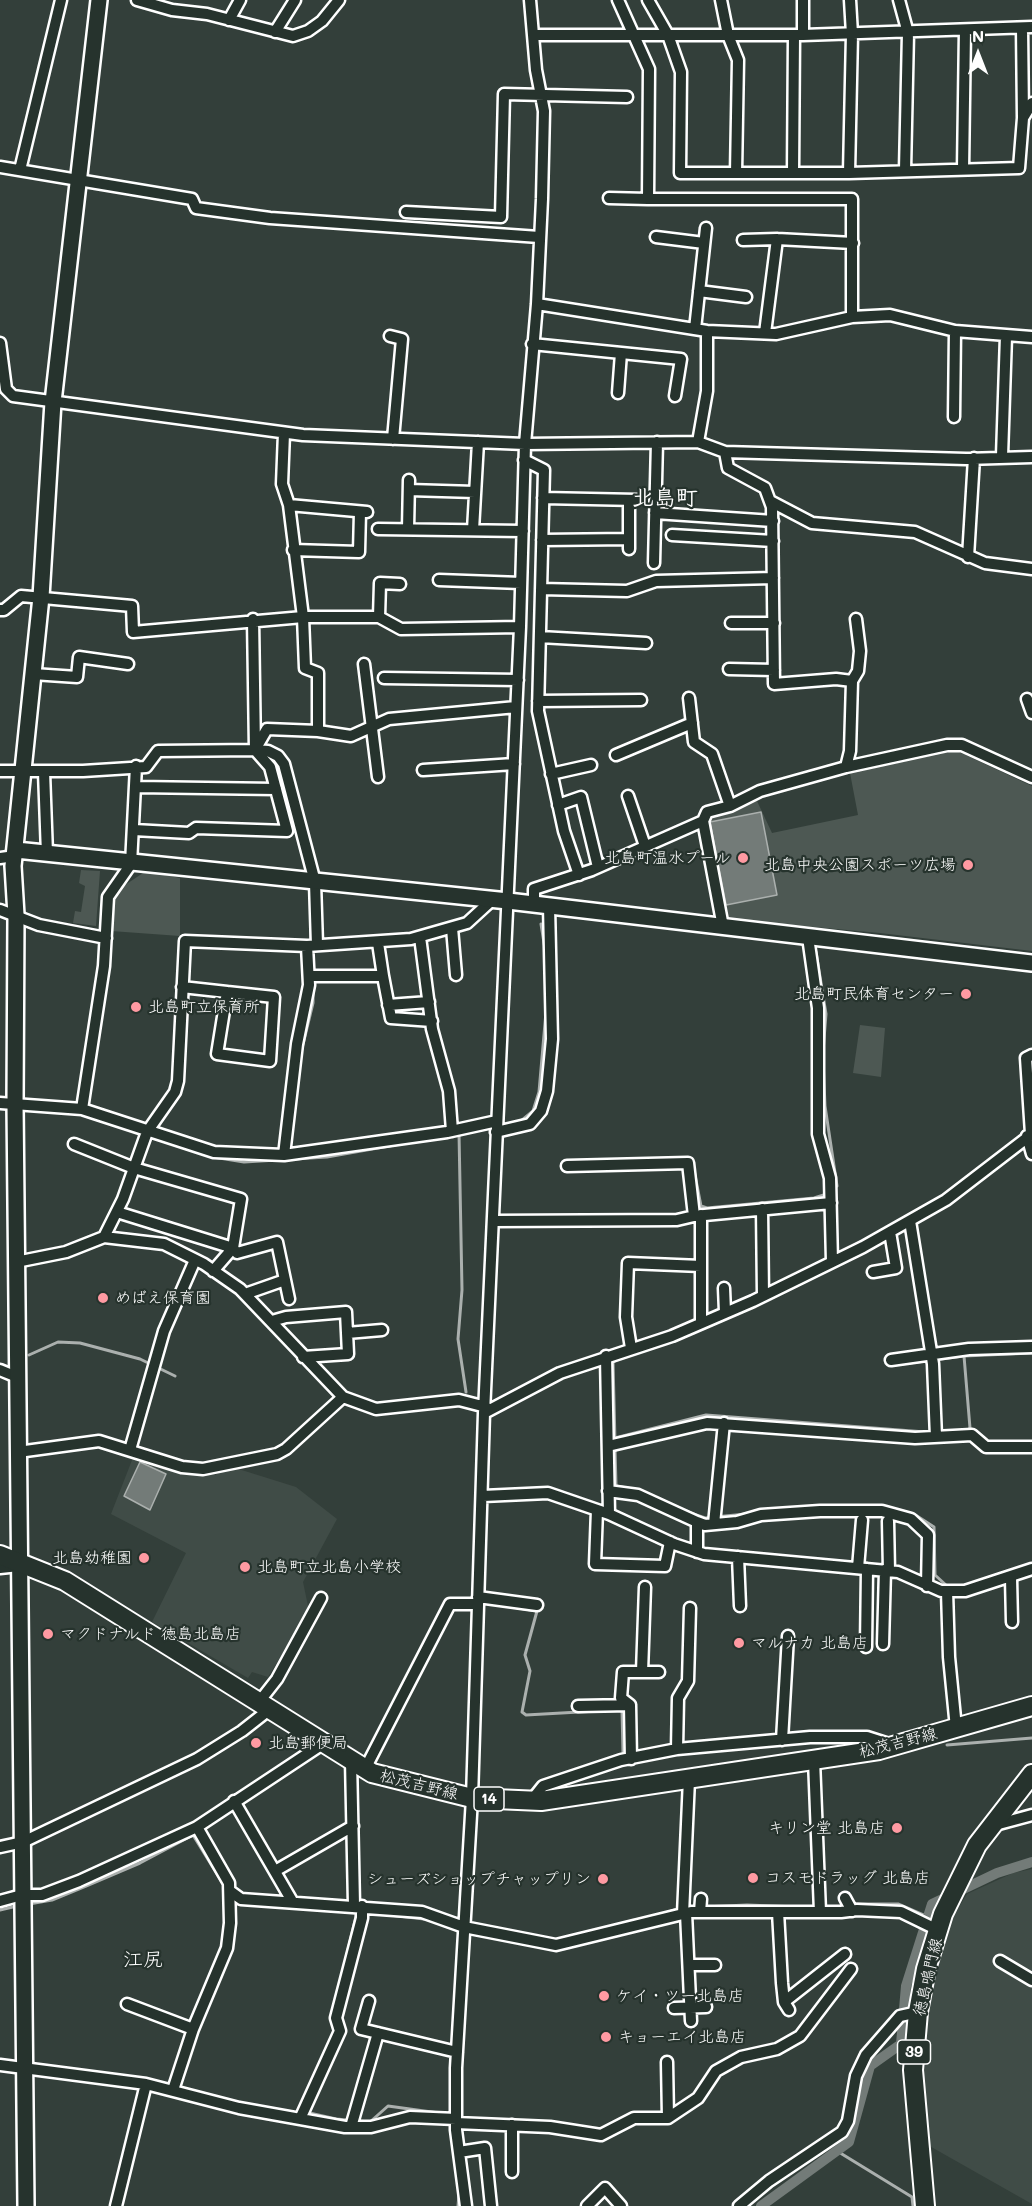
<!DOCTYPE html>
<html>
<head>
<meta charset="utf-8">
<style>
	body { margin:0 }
	#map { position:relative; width:1032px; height:2206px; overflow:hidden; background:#333f3a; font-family:Mali,sans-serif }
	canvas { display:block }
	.north { position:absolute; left:948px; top:24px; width:60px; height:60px; -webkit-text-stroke:4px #26332d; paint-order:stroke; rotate:0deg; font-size:16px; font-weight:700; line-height:24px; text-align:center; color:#fff }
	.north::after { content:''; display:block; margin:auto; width:21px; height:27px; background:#fff; clip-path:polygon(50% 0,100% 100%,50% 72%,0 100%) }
</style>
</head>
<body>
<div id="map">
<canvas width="1032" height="2206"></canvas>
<div class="north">N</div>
</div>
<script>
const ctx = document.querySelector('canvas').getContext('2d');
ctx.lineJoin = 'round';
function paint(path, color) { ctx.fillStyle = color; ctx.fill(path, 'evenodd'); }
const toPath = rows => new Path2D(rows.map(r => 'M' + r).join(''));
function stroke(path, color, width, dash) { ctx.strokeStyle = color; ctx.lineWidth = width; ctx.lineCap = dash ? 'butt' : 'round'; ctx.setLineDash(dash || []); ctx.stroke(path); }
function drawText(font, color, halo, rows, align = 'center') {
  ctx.font = font + ' Mali,"Klee One",sans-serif'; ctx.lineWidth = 4.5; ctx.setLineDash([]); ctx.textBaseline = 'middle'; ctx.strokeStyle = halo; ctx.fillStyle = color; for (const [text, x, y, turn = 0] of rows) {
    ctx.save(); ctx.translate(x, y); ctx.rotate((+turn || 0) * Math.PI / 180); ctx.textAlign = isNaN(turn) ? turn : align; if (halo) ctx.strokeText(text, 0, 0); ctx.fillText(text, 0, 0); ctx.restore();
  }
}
paint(toPath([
	[134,1455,181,1472,215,1475,232,1467,296,1487,337,1519,303,1582,309,1611,268,1677,252,1672,248,1678,152,1622,186,1553,111,1514],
	[1032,1869,1032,2204,926,2144,921,2057,932,1975,943,1933,967,1894,1013,1873]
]), '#404c47');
paint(toPath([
	[955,750,1032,786,1032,951,880,933,726,919,708,817,757,801,772,833,858,815,850,773],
	[81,870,100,871,96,926,73,923,75,911,81,912,85,886,79,883],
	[146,871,180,878,180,936,111,931,112,900,116,891],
	[860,1025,885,1028,881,1077,853,1073]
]), '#4d5853');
const water = toPath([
	[761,812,777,895,726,905,710,822,761,812],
	[140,1462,166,1474,150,1510,124,1496,140,1462]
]);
paint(water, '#737b78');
stroke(water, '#abb0ae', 1.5);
stroke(toPath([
	[311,912,311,944],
	[541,924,545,949],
	[816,952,826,1014,823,1052],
	[300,1057,313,1003,313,990],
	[823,1059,825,1106,837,1186,834,1188],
	[521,1121,533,1111,539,1092,546,1012],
	[459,1133,462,1290,458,1339,466,1392],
	[153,1138,170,1143],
	[213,1157,244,1162,327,1157,423,1140],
	[694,1170,701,1206,707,1208,814,1198,827,1194],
	[29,1355,58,1342,80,1343,140,1359,175,1376],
	[964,1356,970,1428,967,1431],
	[894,1365,964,1356,1032,1353],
	[615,1438,706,1415,925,1432],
	[615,1442,613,1362,618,1359],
	[615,1448,616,1486,638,1490],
	[884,1507,917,1516,934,1527,935,1575,947,1586],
	[685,1511,705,1518,746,1514],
	[996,1576,1029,1565],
	[953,1586,968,1585],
	[512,1607,537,1611,525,1655,530,1671,522,1712,526,1715,615,1710],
	[622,1710,623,1752],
	[947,1745,1032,1738],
	[29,1904,52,1900,86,1886,140,1863,193,1835,225,1887],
	[852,1904,898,1904,928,1917],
	[703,1907,747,1905,798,1907],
	[0,1910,17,1906],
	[381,1914,424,1919],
	[656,1916,681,1908],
	[346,1958,357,1912],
	[305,2112,336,2119,370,2122,388,2106,446,2114],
	[837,2151,912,2197,913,2206],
	[458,2206,459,2194]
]), '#abb0ae', 3);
stroke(toPath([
	[761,2206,849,2142,870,2066,901,2044,906,1986,932,1904,997,1873,1032,1862]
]), '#737b78', 10);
const street = toPath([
	[137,0,172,10,207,14,293,36,308,31,322,21,339,0],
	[618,0,649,69,648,199,852,199,852,317],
	[648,0,668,35,681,72,680,173,849,173,1019,168,1023,118,1032,103],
	[721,0,728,35,738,60,736,173],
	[899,0,908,33,905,170],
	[229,20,240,0],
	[1022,28,1023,118],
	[275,32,295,0],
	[534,35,803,35,1032,27],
	[803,35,803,0],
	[0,167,192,199,196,208,270,218,539,237],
	[963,169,965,30],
	[20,170,61,0],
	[793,173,794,35],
	[849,173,852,34,850,0],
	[609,198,648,199],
	[406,212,501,217,504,94,627,97],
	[656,237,704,243],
	[743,240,777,239,853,243],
	[699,291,746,297],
	[537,304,707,331,776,334,852,317,890,315,955,331,1032,337],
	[695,329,706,228],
	[765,333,777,239],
	[390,336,402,339,393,439],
	[0,343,6,389,13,396,303,435,525,444,698,442,725,452,966,459,1032,457],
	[532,344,681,359,675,396],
	[618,393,621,353],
	[954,417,955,331],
	[284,433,282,484,289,505,303,617,305,668,318,673,318,731],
	[698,442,707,391,707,331],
	[725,452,728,468,765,488,772,507,774,684,836,679,852,681,850,751,846,767],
	[1002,456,1006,336],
	[524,460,544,470,538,711,564,831,579,875],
	[409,490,475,492],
	[543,498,637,500],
	[629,500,629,549],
	[770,501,812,523,915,532,985,563,1032,569],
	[289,505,367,512],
	[655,513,773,521],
	[378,529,523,531],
	[408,529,409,480],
	[473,530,478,442],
	[672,535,773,541],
	[542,540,629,539],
	[293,550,359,552,360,512],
	[968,557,974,458],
	[654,563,657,442],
	[439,580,521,583],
	[541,589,627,591,656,581,773,578],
	[0,610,4,610,21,596,132,606,133,632,303,617,379,617,401,629,520,627],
	[379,617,380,583,400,584],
	[731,623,774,623],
	[540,637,646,643],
	[364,664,378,777],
	[729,669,774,670],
	[33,674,77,677,79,657,128,664],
	[384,678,518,680],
	[852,681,858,671,860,651,856,619],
	[689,698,694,742,712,754,730,806],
	[1027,699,1032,713],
	[538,701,641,700],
	[256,748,267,729,318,731,351,736,389,719,516,707],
	[616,755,692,723],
	[423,770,514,764],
	[0,771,83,771,146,767,158,751,255,750,268,751,278,756,284,764,315,882,317,945],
	[44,772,47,854],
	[551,774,591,765],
	[136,787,276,789],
	[628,796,645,846],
	[558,805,581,797,598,867],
	[703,821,723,927],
	[134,830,189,833,196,828,287,831,270,767,255,750,253,619],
	[0,858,15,856],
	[534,904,534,889,592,870,703,821,707,812,730,806,760,791,846,767,947,745,962,745,1032,777],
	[0,910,39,925,106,938],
	[452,928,456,975],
	[420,937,432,1029,449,1091,452,1131],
	[808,937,818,1008,818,1134,830,1178,832,1262],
	[309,976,383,976,378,943],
	[383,976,391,1018,432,1021],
	[182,987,227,992,274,997,270,1061,217,1054,227,992],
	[388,1005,429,1002],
	[0,1103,82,1109,214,1152,284,1155,447,1132,497,1121],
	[82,1109,104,966,108,897,131,864,136,766],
	[496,1132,530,1124,541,1111,547,1091,552,1039,549,906],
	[1031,1134,1026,1058,1032,1055],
	[1027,1136,1032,1154],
	[74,1144,134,1168,241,1199,233,1248,213,1271],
	[284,1155,297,1044,309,985,307,946],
	[762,1209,763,1296],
	[117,1212,233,1248,237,1253,277,1242,289,1299],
	[694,1216,831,1203],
	[493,1221,677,1220,694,1216,688,1163,567,1166],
	[910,1221,933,1364,936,1437],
	[104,1237,123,1199,147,1132,175,1092,178,1081,185,941,307,946,411,939,467,923,491,901],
	[16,1262,66,1252,104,1237,164,1244,204,1264,240,1289,343,1397,376,1409,459,1400,486,1407],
	[873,1272,896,1268,890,1232],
	[724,1288,725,1312],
	[245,1294,285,1280],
	[272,1321,286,1317,346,1312,348,1354,303,1357],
	[701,1322,701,1215],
	[347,1333,382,1330],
	[631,1348,626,1317,628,1263,701,1266],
	[606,1356,609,1514],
	[891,1360,969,1349,1032,1347],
	[0,1370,17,1377],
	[484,1413,560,1373,672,1336,753,1301,863,1247,946,1200,1032,1134],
	[608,1446,707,1423,915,1438,972,1435,986,1447,1032,1447],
	[130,1450,164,1331,195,1260],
	[18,1452,99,1441,182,1467,203,1469,277,1454,286,1449,343,1397],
	[608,1491,638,1495,697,1522,697,1552],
	[483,1496,548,1493,609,1514,674,1544,704,1554,898,1572,941,1591,965,1591,1032,1569],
	[597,1510,595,1564,665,1566,670,1542],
	[888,1521,889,1571],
	[697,1522,705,1525,737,1522,761,1515,820,1511,882,1511,911,1519,928,1535,927,1586],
	[714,1524,724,1423],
	[738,1557,740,1606],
	[0,1568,19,1566],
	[858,1568,862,1520],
	[1011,1578,1012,1622],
	[947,1591,949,1657,956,1728],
	[478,1597,537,1605],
	[883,1644,885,1570],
	[866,1647,867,1569],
	[642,1672,659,1672],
	[259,1702,277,1679,321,1598],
	[630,1705,621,1698,623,1672,642,1672,645,1587],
	[578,1706,630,1705,631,1759],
	[782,1740,788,1636],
	[677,1749,678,1698,688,1681,690,1608],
	[351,1760,354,1905],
	[814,1760,820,1912],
	[365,1769,450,1604,478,1604],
	[234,1801,292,1901],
	[531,1801,543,1786,621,1760,677,1749,810,1737,867,1737,892,1745],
	[995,1825,1032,1815],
	[0,1847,23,1842,197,1759,242,1731,270,1709],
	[275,1871,353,1826],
	[230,1891,241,1899,422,1912,464,1927,556,1945,691,1912,841,1912,857,1910,901,1912,938,1930],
	[845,1898,852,1911],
	[0,1901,22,1895,42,1895,79,1881,197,1827],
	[700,1912,701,1899],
	[778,1912,782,1983,784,2002,789,2010],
	[686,1913,691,2021],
	[683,1914,689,1779],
	[1000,1961,1032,1980],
	[689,1965,715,1965],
	[369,2001,361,2029,457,2052],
	[784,2002,845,1954],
	[127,2004,193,2029],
	[674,2008,706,2007],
	[667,2062,668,2118],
	[0,2065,146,2084,239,2108,345,2127,371,2127,410,2117,456,2119],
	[173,2090,193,2029,227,1948,230,1923,229,1883,197,1827,324,1743],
	[300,2119,340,2031,336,2018,362,1918,362,1906],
	[456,2123,550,2127,601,2135,634,2118,668,2118,698,2098,716,2071,741,2057,777,2049,800,2036,851,1969],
	[512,2125,512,2172],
	[351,2127,378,2033],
	[459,2152,485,2148,491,2206],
	[116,2206,146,2084],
	[466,2206,456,2130,456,2068,472,1798,484,1413,520,627,525,444,537,304,542,199,544,111,536,70,530,0],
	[587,2206,605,2188,621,2206],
	[739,2206,769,2181,842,2132,848,2121,856,2076,866,2055,900,2016,918,2012]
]);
const secondary = toPath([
	[16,850,508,901,1032,963],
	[26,2206,15,1104,16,915,13,866,41,597,53,402,99,0]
]);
const primary = toPath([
	[0,1555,65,1581,372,1773,472,1798,541,1801,879,1750,1032,1706],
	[925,2206,913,2070,918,2012,926,1969,943,1914,977,1845,1032,1774]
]);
stroke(street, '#fff', 15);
stroke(secondary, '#fff', 20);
stroke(primary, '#fff', 22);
stroke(street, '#26332d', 10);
stroke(secondary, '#26332d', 15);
stroke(primary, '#26332d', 18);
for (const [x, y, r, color] of [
	[743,858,6,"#ff9aa2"],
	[968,865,6,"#ff9aa2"],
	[966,994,6,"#ff9aa2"],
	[136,1007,6,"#ff9aa2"],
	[103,1298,6,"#ff9aa2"],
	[144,1558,6,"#ff9aa2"],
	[245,1567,6,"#ff9aa2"],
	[48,1634,6,"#ff9aa2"],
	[739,1643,6,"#ff9aa2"],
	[256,1743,6,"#ff9aa2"],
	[897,1828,6,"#ff9aa2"],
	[753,1878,6,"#ff9aa2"],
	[603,1879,6,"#ff9aa2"],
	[604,1996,6,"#ff9aa2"],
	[606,2037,6,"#ff9aa2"]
]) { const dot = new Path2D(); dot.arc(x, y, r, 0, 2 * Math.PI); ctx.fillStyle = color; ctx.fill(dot); stroke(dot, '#26332d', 2); }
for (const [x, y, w] of [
	[489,1799,30],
	[914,2052,33]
]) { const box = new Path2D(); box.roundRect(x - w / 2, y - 12, w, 24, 4.5); ctx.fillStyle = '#26332d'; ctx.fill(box); stroke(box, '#fff', 1.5); }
drawText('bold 15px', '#fff', null, [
	["14",489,1799],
	["39",914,2052]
]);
drawText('16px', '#fff', '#26332d', [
	["北島町温水プール",731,858,"right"],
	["北島中央公園スポーツ広場",956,865,"right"],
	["北島町民体育センター",954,994,"right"],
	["北島町立保育所",148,1007],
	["めばえ保育園",115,1298],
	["北島幼稚園",132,1558,"right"],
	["北島町立北島小学校",257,1567],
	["マクドナルド 徳島北島店",60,1634],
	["マルナカ 北島店",751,1643],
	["北島郵便局",268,1743],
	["キリン堂 北島店",885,1828,"right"],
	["コスモドラッグ 北島店",765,1878],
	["シューズショップチャップリン",591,1879,"right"],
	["ケイ・ツー北島店",616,1996],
	["キョーエイ北島店",618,2037]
], 'left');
drawText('16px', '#fff', '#26332d', [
	["松茂吉野線",898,1743,-14],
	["松茂吉野線",419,1785,14],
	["徳島鳴門線",928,1977,-77]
]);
drawText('20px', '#fff', '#26332d', [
	["江尻",143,1960]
]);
drawText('bold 22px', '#fff', '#26332d', [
	["北島町",665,498]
]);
</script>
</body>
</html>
